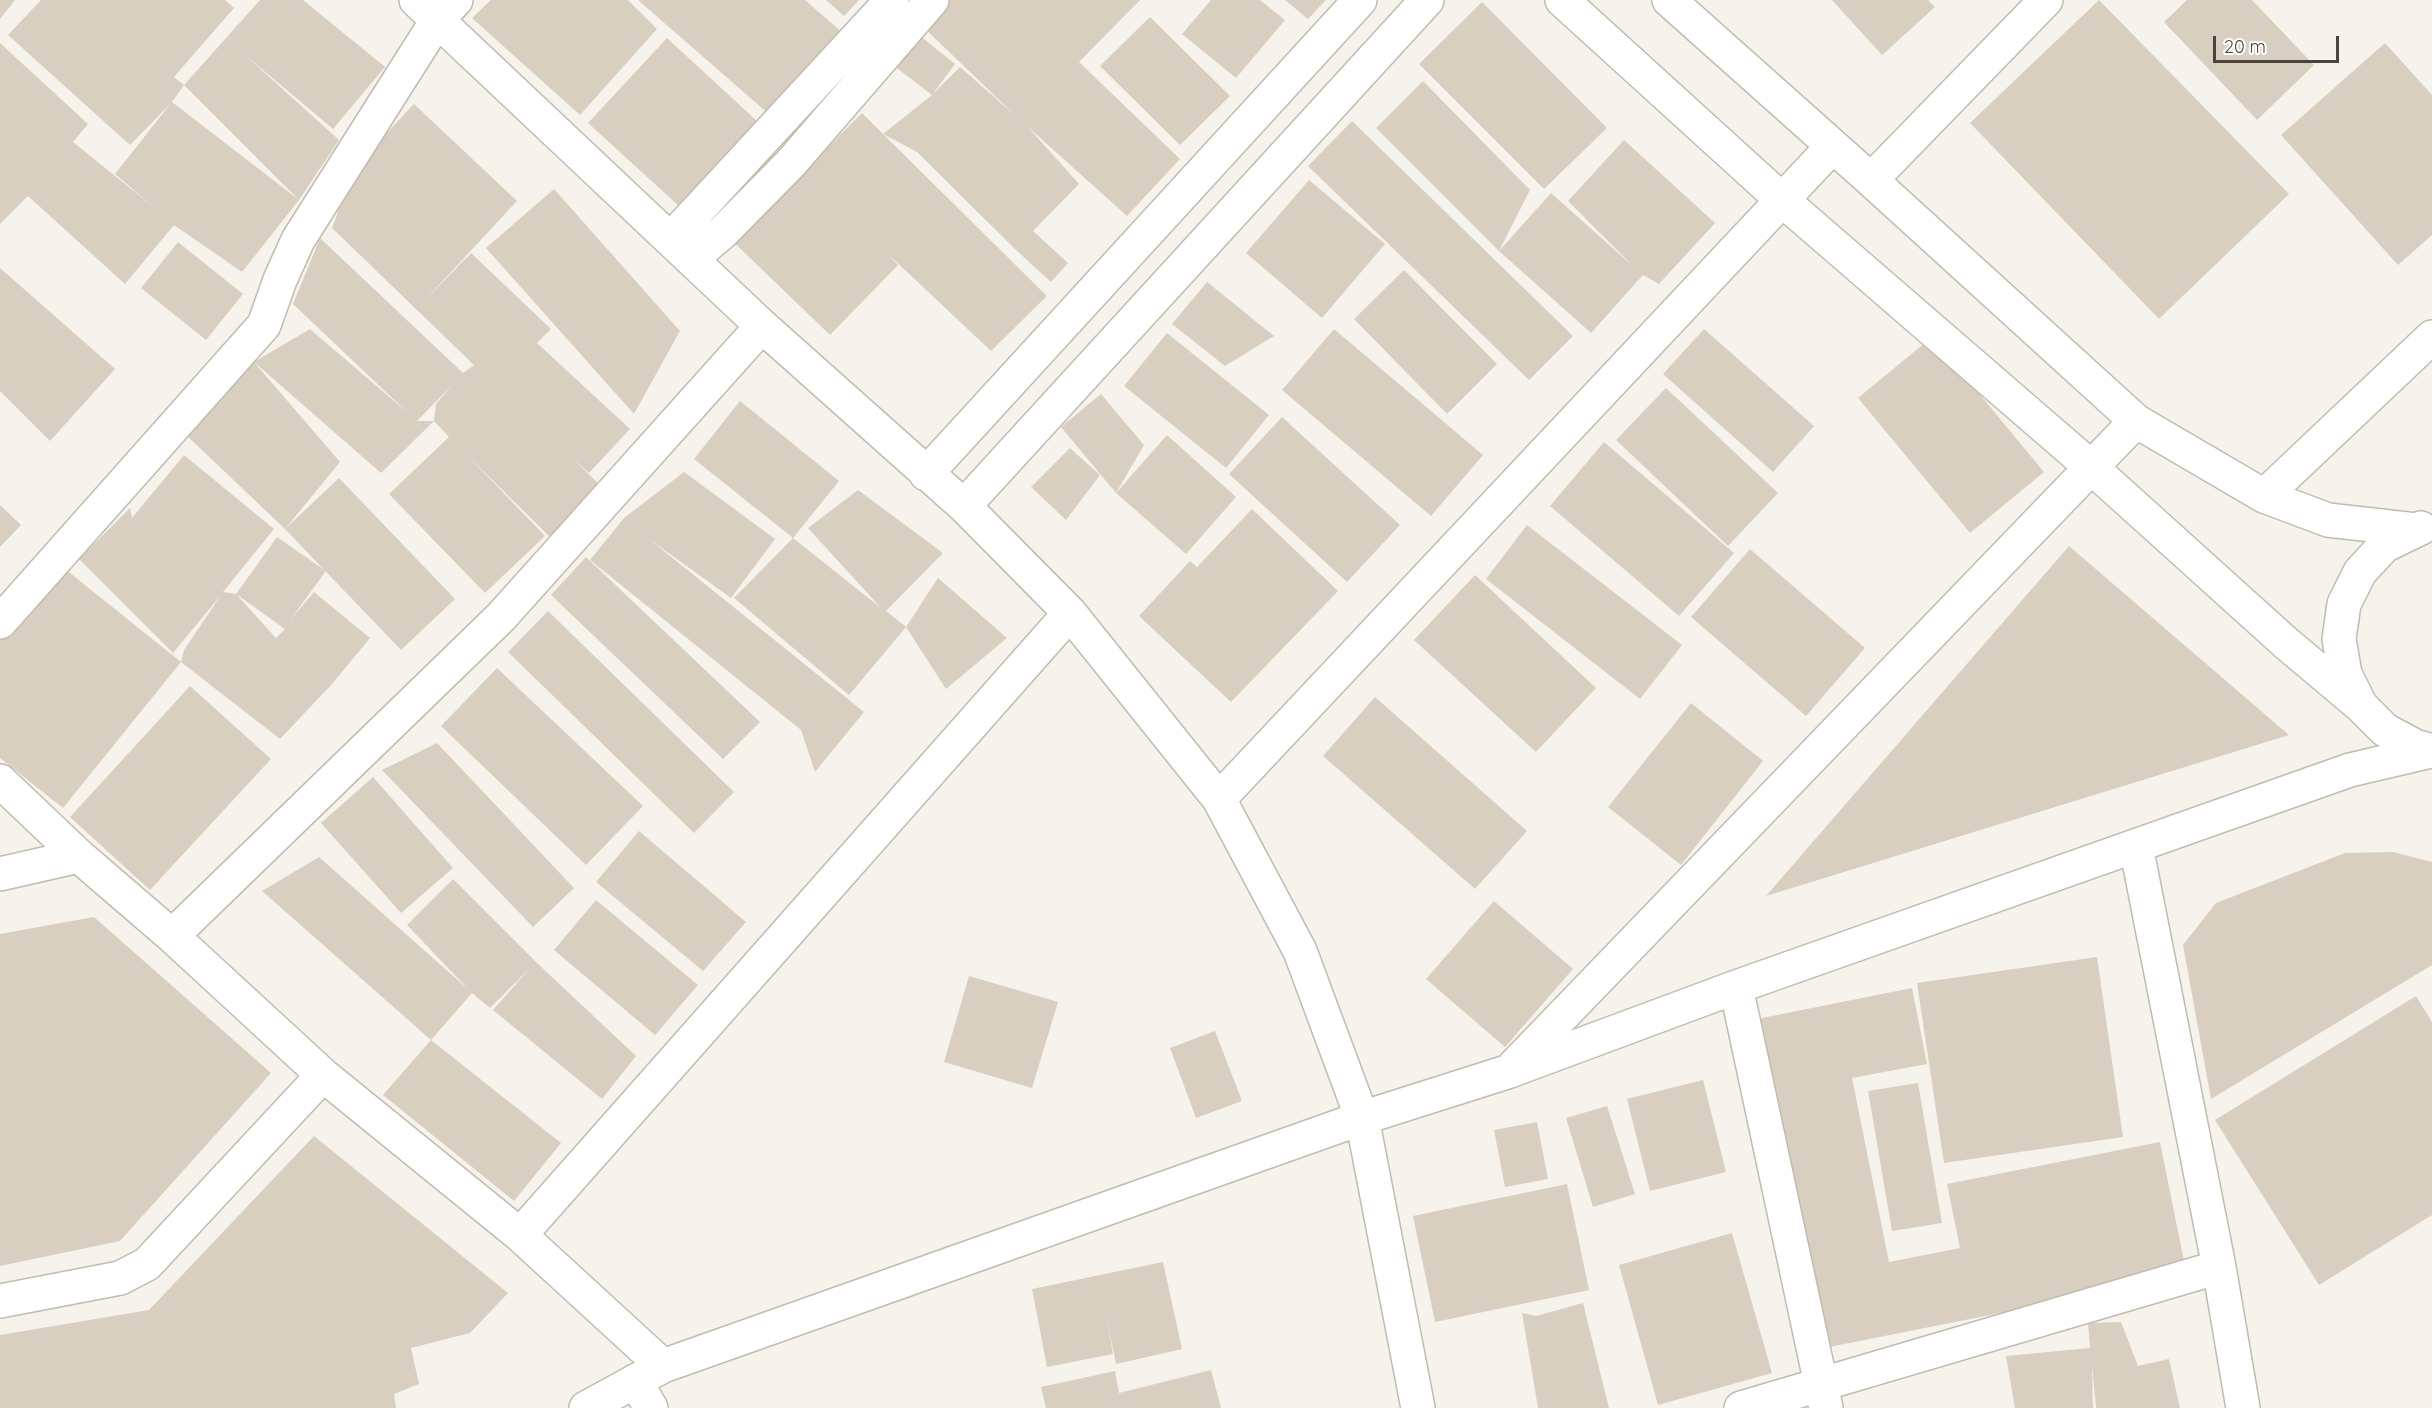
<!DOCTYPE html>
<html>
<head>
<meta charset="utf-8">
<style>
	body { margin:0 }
	#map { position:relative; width:2432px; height:1408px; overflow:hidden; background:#f6f3ec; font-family:Quicksand,sans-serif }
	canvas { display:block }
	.scale { position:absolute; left:2213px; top:36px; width:126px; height:27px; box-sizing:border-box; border:3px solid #4b4439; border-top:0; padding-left:8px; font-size:18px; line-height:21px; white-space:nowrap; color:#4b4439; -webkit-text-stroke:4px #fff; paint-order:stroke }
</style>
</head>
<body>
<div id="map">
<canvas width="2432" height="1408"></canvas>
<div class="scale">20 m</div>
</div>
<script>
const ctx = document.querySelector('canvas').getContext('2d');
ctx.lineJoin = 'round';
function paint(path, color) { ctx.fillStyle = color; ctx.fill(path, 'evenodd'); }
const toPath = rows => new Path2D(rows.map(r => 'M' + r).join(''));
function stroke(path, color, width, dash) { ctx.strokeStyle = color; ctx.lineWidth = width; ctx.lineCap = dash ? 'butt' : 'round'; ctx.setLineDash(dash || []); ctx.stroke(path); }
paint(toPath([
	[0,0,15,0,0,19],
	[41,0,225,0,234,8,174,77,184,85,172,102,299,200,242,272,174,225,125,284,28,196,0,224,0,43,88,124,73,142,156,209,115,174,171,103,130,145,8,35],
	[260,0,303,0,385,67,333,129,245,55,339,140,299,200,184,85],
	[491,0,628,0,657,29,580,115,472,18],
	[638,0,805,0,844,34,771,116],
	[826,0,859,0,844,16],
	[946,0,1140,0,1079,62,1180,159,1127,216,1028,127,1079,184,1033,231,1068,263,1051,282,1015,249,917,152,883,134,1047,296,991,351,888,254,898,265,830,335,723,232,804,171,862,113,883,134,932,95,893,65,919,35,955,64,932,95,960,67,1017,117,921,25],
	[1211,0,1260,0,1285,20,1236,78,1182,34],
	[1285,0,1326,0,1308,19],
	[1832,0,1928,0,1935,7,1882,55],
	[2099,0,2289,194,2159,319,1970,123],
	[2187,0,2252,0,2314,65,2257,120,2164,22],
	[1482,2,1607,128,1544,189,1419,64],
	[1150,17,1230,96,1180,145,1100,66],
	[667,38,757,121,679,206,588,123],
	[2385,43,2432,95,2432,235,2398,265,2281,135],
	[1423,81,1530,190,1499,251,1376,128],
	[414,104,517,201,424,301,471,253,551,329,537,343,630,429,589,473,573,459,605,490,554,541,467,455,545,536,485,593,389,494,449,437,434,421,381,473,254,362,310,329,408,413,293,304,320,238,463,373,474,365,332,228,354,168],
	[452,385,436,404,434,421,417,421],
	[1352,121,1573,336,1529,380,1308,166],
	[1624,140,1715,223,1659,284,1643,275,1591,333,1499,251,1551,193,1635,268,1568,201],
	[1309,180,1385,244,1322,318,1246,253],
	[554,189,680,331,634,414,486,248],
	[178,242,243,294,206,340,141,288],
	[0,268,115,369,50,441,0,391],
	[1404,270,1497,364,1447,414,1354,319],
	[1207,282,1274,336,1225,366,1172,324],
	[1334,329,1483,455,1431,516,1282,390],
	[1704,329,1814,426,1773,472,1663,374],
	[1167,333,1269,415,1226,468,1124,386],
	[1932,337,2044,472,1970,533,1858,398],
	[254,362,340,462,285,529,183,432],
	[1666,388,1778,493,1728,546,1616,440],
	[1101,394,1144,445,1116,493,1061,427],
	[740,401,839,481,793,538,694,459],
	[1282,417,1400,525,1347,582,1229,474],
	[1167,435,1236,497,1186,554,1116,493],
	[1604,442,1734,553,1679,616,1550,506],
	[1070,448,1100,475,1066,520,1031,487],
	[184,455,274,529,223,592,236,594,277,537,326,571,290,620,314,592,370,638,332,684,280,739,181,662,184,650,221,595,173,653,79,559,130,508,132,518],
	[236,594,285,629,276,638],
	[684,472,775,539,731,598,649,539,864,712,815,772,801,730,590,560,624,518],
	[339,478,455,599,401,650,285,529],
	[858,490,943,553,886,611,906,627,849,695,734,598,793,538,881,608,808,528],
	[0,505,21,525,0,547],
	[1252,509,1338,591,1231,702,1139,616,1190,561,1197,567],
	[1527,525,1682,645,1640,699,1486,579],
	[2069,546,2289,735,1766,896],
	[1750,549,1865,648,1806,716,1691,617],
	[586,557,760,722,723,759,551,595],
	[60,565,181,662,63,808,0,758,0,639],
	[1475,575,1596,688,1536,752,1414,640],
	[938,578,1007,638,946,689,906,627],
	[548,611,734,792,694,833,508,652],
	[497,668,643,806,586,865,441,726],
	[190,686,271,759,150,890,70,817],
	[1375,697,1527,831,1475,889,1323,756],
	[1691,703,1763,761,1681,865,1608,807],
	[437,743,574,888,533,927,382,770],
	[373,777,453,868,401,913,321,823],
	[639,831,746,922,703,971,596,882],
	[2393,852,2432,862,2432,965,2211,1099,2183,945,2216,903,2345,853],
	[319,857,469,990,407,925,453,879,536,962,636,1056,602,1099,493,1010,530,968,490,1008,472,993,431,1040,262,891],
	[596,900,698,985,655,1035,554,950],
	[1494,901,1573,969,1505,1047,1426,979],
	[94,917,271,1073,120,1241,0,1266,0,934],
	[2097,957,2123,1137,1944,1163,1917,983],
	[969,976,1058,1002,1032,1088,944,1062],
	[1912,988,1927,1064,1852,1078,1889,1262,1960,1248,1947,1184,2160,1142,2187,1276,1824,1348,1757,1019],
	[2416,996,2432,1022,2432,1215,2319,1285,2215,1120],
	[1215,1031,1242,1101,1196,1118,1170,1048],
	[431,1040,561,1143,514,1201,383,1095],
	[1703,1080,1726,1172,1650,1191,1627,1099],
	[1918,1083,1942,1223,1892,1231,1868,1091],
	[1607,1106,1635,1194,1593,1207,1566,1118],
	[1537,1122,1548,1179,1505,1187,1494,1130],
	[314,1136,508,1293,470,1333,411,1348,419,1384,394,1394,396,1408,0,1408,0,1335,149,1310],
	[1567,1184,1589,1290,1435,1322,1413,1216],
	[1732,1233,1772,1373,1658,1405,1619,1265],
	[1163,1262,1182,1349,1116,1364,1107,1320,1113,1354,1047,1367,1032,1289],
	[1583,1303,1609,1408,1538,1408,1522,1313,1536,1316],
	[2121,1322,2138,1366,2169,1359,2180,1408,2096,1408,2092,1365,2093,1408,2015,1408,2006,1356,2090,1348,2088,1323],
	[1211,1370,1221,1408,1046,1408,1041,1387,1115,1371,1119,1393]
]), '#d8cfc1');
const minor = toPath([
	[416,0,762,326,964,506,1070,613,1219,799,1300,951,1362,1118,1418,1408],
	[1562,0,1781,199,2092,468,2286,643,2361,706],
	[1669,0,1871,180,2136,421,2264,496,2328,520,2416,530],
	[1871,180,2046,0],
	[671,239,892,0],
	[692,258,723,232,791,163,932,0],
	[926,474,1360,0],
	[2264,496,2432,337],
	[964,506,1427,0],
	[2421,528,2384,546,2360,572,2344,604,2339,639,2345,674,2361,706,2385,730,2415,746,2432,751],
	[0,622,264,325,280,280,298,240,438,19,456,0],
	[0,781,79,856,172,936,323,1075,520,1235,663,1366,1362,1118,1510,1071,1736,987,2350,770,2431,751],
	[1219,799,1832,147],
	[2136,846,2219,1267,2243,1408],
	[0,874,79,856],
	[172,936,501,617,762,326],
	[1736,987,1826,1408],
	[1515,1065,2136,421],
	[520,1235,1070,613],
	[0,1301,120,1278,147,1264,323,1075],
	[635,1381,651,1408],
	[586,1408,663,1366],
	[1741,1408,2219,1267]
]);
stroke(minor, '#c2bbae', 36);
stroke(minor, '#fff', 33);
</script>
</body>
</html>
